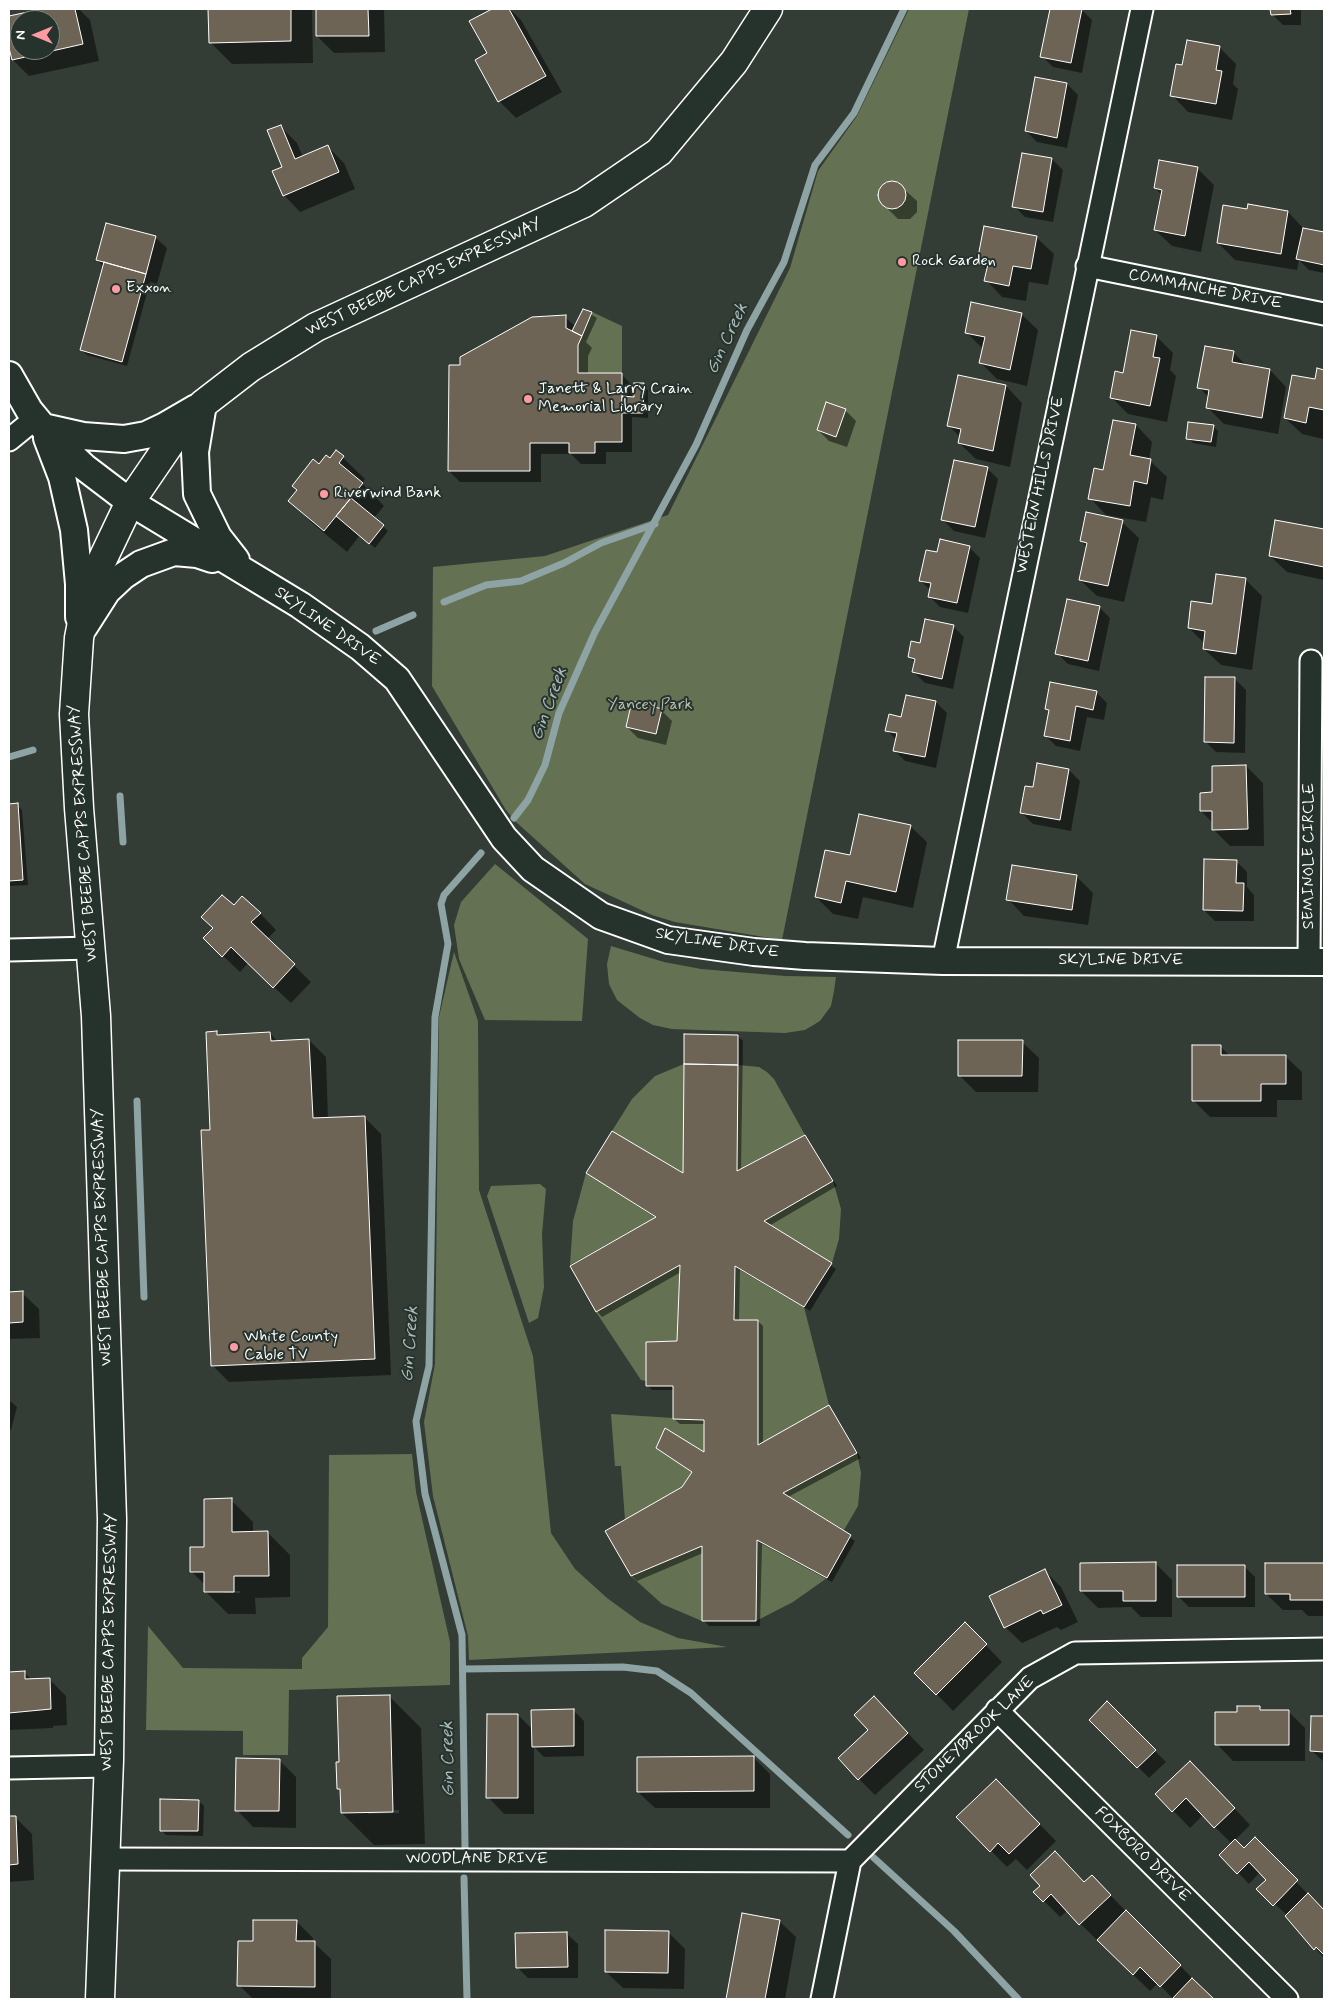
<!DOCTYPE html>
<html>
<head>
<meta charset="utf-8">
<style>
	body { margin:0 }
	#map { position:relative; width:1333px; height:2008px; overflow:hidden; background:#343d35; font-family:Mynerve,sans-serif }
	canvas { display:block }
	.frame { position:absolute; inset:0; border:10px solid #fff; pointer-events:none }
	.north { position:absolute; left:10px; top:10px; width:50px; height:50px; box-sizing:border-box; background:#26332d; border:1px solid #7d8581; border-radius:50%; rotate:270deg; font-size:14px; font-weight:700; line-height:20px; text-align:center; color:#fff }
	.north::after { content:''; display:block; margin:auto; width:18px; height:22px; background:#ff9aa2; clip-path:polygon(50% 0,100% 100%,50% 72%,0 100%) }
</style>
</head>
<body>
<div id="map">
<canvas width="1333" height="2008"></canvas>
<div class="frame"></div>
<div class="north">N</div>
</div>
<script>
const ctx = document.querySelector('canvas').getContext('2d');
ctx.lineJoin = 'round';
function paint(path, color) { ctx.fillStyle = color; ctx.fill(path, 'evenodd'); }
const toPath = rows => new Path2D(rows.map(r => 'M' + r).join(''));
function stroke(path, color, width, dash) { ctx.strokeStyle = color; ctx.lineWidth = width; ctx.lineCap = dash ? 'butt' : 'round'; ctx.setLineDash(dash || []); ctx.stroke(path); }
function drawText(font, color, halo, rows, align = 'center') {
  ctx.font = font + ' Mynerve,sans-serif'; ctx.lineWidth = 4; ctx.setLineDash([]); ctx.textBaseline = 'middle'; ctx.strokeStyle = halo; ctx.fillStyle = color; for (const [text, x, y, turn = 0] of rows) {
    ctx.save(); ctx.translate(x, y); ctx.rotate((+turn || 0) * Math.PI / 180); ctx.textAlign = isNaN(turn) ? turn : align; if (halo) ctx.strokeText(text, 0, 0); ctx.fillText(text, 0, 0); ctx.restore();
  }
}
paint(toPath([
	[909,9,969,9,782,940,675,922,652,915,585,884,516,822,506,810,432,686,433,567,545,556,668,515,790,268,818,171,857,116],
	[592,312,622,326,622,373,578,373,578,345],
	[495,864,588,939,582,1021,485,1020,459,959,454,925,461,902],
	[611,946,664,962,701,969,785,976,836,977,834,991,831,1006,820,1021,805,1030,785,1033,672,1029,653,1025,640,1018,617,1000,609,984,607,964],
	[454,952,478,1021,479,1190,533,1356,551,1533,575,1569,607,1598,640,1622,678,1638,727,1647,469,1660,468,1636,433,1496,424,1422,435,1364,439,1017],
	[684,1064,683,1173,612,1131,632,1099,655,1076],
	[738,1065,759,1067,767,1072,774,1079,805,1135,737,1171],
	[586,1173,656,1217,570,1265,573,1221],
	[833,1181,841,1209,839,1239,832,1263,764,1221],
	[540,1184,546,1189,542,1234,544,1287,538,1318,529,1323,487,1196,491,1186],
	[680,1265,677,1341,647,1342,646,1381,641,1380,596,1312],
	[735,1266,804,1307,829,1405,758,1445,758,1320,734,1320],
	[611,1414,704,1420,704,1452,665,1429,656,1448,692,1472,682,1487,625,1520,621,1466,615,1466],
	[857,1453,861,1473,858,1506,844,1530,783,1493],
	[412,1454,416,1492,450,1642,450,1685,289,1690,288,1755,243,1755,243,1731,146,1730,148,1626,183,1668,302,1669,302,1658,328,1627,329,1455],
	[757,1540,827,1578,793,1602,756,1621],
	[702,1546,702,1621,662,1604,631,1576]
]), '#647253');
paint(toPath([
	[48,9,79,9,90,20,99,61,29,76,13,60,9,42,9,18],
	[20,20,50,20,50,50,20,50],
	[209,9,312,9,313,63,232,64,210,42],
	[317,9,384,9,385,52,334,53,317,36],
	[494,9,510,9,521,20,562,92,516,118,499,101,476,61,489,54,471,22],
	[1051,9,1081,9,1092,20,1082,73,1053,67,1042,56],
	[1272,9,1301,9,1301,25,1283,25,1272,14],
	[1220,48,1236,64,1233,84,1238,89,1232,120,1188,112,1172,95,1183,66],
	[1036,78,1067,84,1078,95,1067,148,1037,142,1026,131],
	[280,126,297,143,303,157,328,147,344,163,355,189,300,212,284,195],
	[1052,159,1063,170,1053,222,1025,217,1014,206],
	[1197,168,1214,185,1201,252,1172,246,1155,230,1162,195,1155,188],
	[897,183,917,201,917,212,910,219,898,219,880,201,879,190,886,184],
	[1248,211,1288,212,1304,229,1324,234,1324,273,1309,270,1299,260,1297,270,1235,260,1218,243],
	[106,224,156,238,167,248,157,284,150,282,127,366,87,355,81,350,104,267,97,260],
	[985,228,1037,238,1054,254,1048,285,1029,282,1026,301,1002,297,986,280,988,271,979,262],
	[584,310,597,318,586,342,592,348,588,356,588,375,622,375,632,385,632,398,635,398,643,385,648,390,648,418,632,417,632,452,606,452,606,464,581,464,571,454,541,454,541,482,460,482,449,471,461,367,565,317,576,327],
	[1021,314,1038,330,1027,386,997,379,981,363,983,349,966,332],
	[1156,336,1173,353,1170,370,1176,376,1167,422,1128,414,1111,397,1124,374],
	[1233,352,1247,366,1270,370,1286,387,1278,434,1224,424,1207,407,1209,398,1199,387],
	[1318,370,1324,371,1323,439,1302,434,1285,418,1316,381],
	[959,376,1006,386,1022,403,1010,467,976,459,959,443,960,437,949,426],
	[845,410,856,421,847,447,829,441,818,430],
	[1136,425,1152,442,1149,460,1167,477,1163,500,1151,497,1146,522,1106,515,1090,498],
	[1213,426,1218,431,1216,447,1193,443,1188,438],
	[337,452,365,479,362,483,384,506,374,518,388,531,375,548,360,535,347,552,312,523,290,501,319,466,330,459],
	[987,468,998,479,985,538,954,531,943,520],
	[1122,522,1139,538,1124,602,1097,596,1080,580,1087,547,1081,541],
	[1276,522,1324,531,1324,580,1287,572,1270,556],
	[969,547,980,558,968,613,940,607,929,596,930,590,920,580],
	[1246,580,1262,596,1252,670,1221,665,1204,649,1205,644,1189,628,1213,605],
	[1099,607,1110,618,1099,671,1068,664,1057,653],
	[953,626,964,637,953,689,925,683,914,672,916,663,909,657],
	[1235,679,1246,690,1245,753,1216,752,1205,741],
	[1096,692,1107,703,1104,720,1087,717,1080,751,1056,746,1045,735,1049,712,1046,708],
	[907,696,936,702,947,713,936,768,905,761,894,750,896,740,887,730,902,718],
	[661,710,672,721,666,745,638,738,627,727],
	[1246,766,1263,783,1264,846,1230,846,1213,829,1213,823,1201,811,1213,794],
	[1069,770,1080,781,1071,831,1033,824,1022,813],
	[9,805,17,805,22,810,28,885,9,886],
	[910,826,927,842,913,908,863,897,858,919,833,914,816,897],
	[1236,861,1247,872,1247,887,1254,895,1254,921,1215,921,1204,910],
	[1076,876,1093,893,1088,925,1024,916,1008,899],
	[234,907,260,913,276,930,267,939,311,982,291,1003,248,963,240,972,222,955],
	[217,1032,220,1036,270,1033,278,1042,309,1040,326,1057,328,1119,364,1117,381,1134,391,1375,229,1382,212,1365,211,1131],
	[738,1036,743,1041,741,1170,805,1136,837,1186,769,1226,836,1269,810,1311,740,1270,739,1321,758,1321,763,1326,763,1444,829,1407,861,1458,788,1497,855,1541,832,1582,762,1544,760,1626,709,1626,704,1621,703,1553,637,1581,632,1576,693,1473,657,1447,705,1455,705,1424,680,1424,674,1419,675,1390,652,1390,647,1385,678,1343,681,1272,602,1317,597,1311,656,1218,587,1173,684,1175],
	[1022,1042,1039,1058,1038,1092,976,1092,959,1075],
	[1221,1047,1230,1056,1285,1056,1302,1072,1302,1100,1277,1100,1277,1117,1210,1117,1193,1100],
	[9,1293,22,1293,39,1309,40,1338,9,1339],
	[9,1400,17,1407,11,1430,9,1430],
	[231,1500,253,1522,253,1533,268,1533,290,1555,290,1597,255,1598,256,1614,228,1614,206,1592,206,1586,192,1572],
	[221,1591,240,1591,240,1593,224,1593],
	[1155,1563,1172,1580,1172,1617,1141,1617,1131,1607,1098,1608,1081,1591],
	[1266,1564,1324,1564,1324,1616,1308,1616,1302,1610,1283,1610,1266,1594],
	[1244,1566,1255,1577,1255,1607,1189,1607,1178,1596],
	[1045,1571,1061,1587,1078,1622,1061,1630,1057,1627,1022,1643,1005,1627],
	[965,1624,1002,1662,953,1711,916,1673],
	[9,1670,12,1673,25,1673,32,1680,49,1679,66,1696,67,1725,53,1726,53,1728,9,1730],
	[389,1696,421,1728,425,1844,374,1845,342,1813,341,1792,338,1788],
	[399,1810,399,1813,368,1814,368,1811],
	[874,1698,924,1750,875,1795,859,1779,870,1730],
	[1107,1703,1166,1762,1149,1778,1091,1720],
	[1260,1708,1264,1712,1289,1712,1305,1728,1305,1761,1233,1761,1217,1744,1238,1713],
	[573,1710,584,1721,584,1756,544,1757,534,1747,534,1814,504,1814,488,1797,518,1715,533,1730],
	[1312,1717,1324,1717,1324,1762,1312,1751],
	[753,1757,770,1774,770,1808,655,1808,638,1792],
	[279,1760,296,1777,296,1828,253,1827,237,1810],
	[1207,1779,1250,1825,1235,1840,1244,1850,1255,1839,1324,1911,1324,1958,1286,1914,1258,1889,1268,1880,1260,1872,1249,1884,1221,1855,1232,1844,1203,1815,1190,1828,1157,1794],
	[996,1780,1056,1841,1027,1870,1016,1859,1007,1867,958,1817],
	[199,1801,204,1806,203,1836,166,1835,161,1830],
	[15,1817,32,1834,34,1880,9,1882,9,1818],
	[1055,1852,1085,1883,1108,1893,1213,1999,1173,1999,1158,1983,1150,1991,1067,1911,1060,1917,1044,1901,1041,1886],
	[743,1914,779,1921,796,1937,785,1999,727,1999],
	[296,1921,313,1938,313,1942,331,1959,331,1999,253,1999,239,1985,254,1942],
	[668,1932,685,1949,684,1989,623,1988,606,1972],
	[567,1934,578,1944,578,1978,528,1978,517,1967]
]), '#0007');
stroke(toPath([
	[444,602,486,585,521,581,564,563,601,543,655,524],
	[376,631,413,615],
	[9,757,33,750],
	[120,796,123,842],
	[514,818,528,800,545,765,559,713,595,632,696,445,747,330,784,262,815,165,854,113,904,9],
	[137,1101,144,1297],
	[464,1669,623,1667,657,1671,691,1693,848,1835],
	[465,1847,462,1635,425,1494,416,1421,429,1366,435,1017,448,944,441,904,444,895,481,853],
	[874,1858,954,1931,1018,1999],
	[464,1878,467,1999]
]), '#8ea4a4', 7);
const building = toPath([
	[42,9,75,9,83,44,12,60,9,48,9,16,42,9],
	[20,20,50,20,50,50,20,50,20,20],
	[208,9,291,9,291,41,209,43,208,9],
	[316,9,368,9,369,36,316,36,316,9],
	[492,9,509,9,546,76,498,102,475,60,487,53,469,21,492,9],
	[1050,9,1082,9,1071,63,1040,57,1050,9],
	[1270,9,1290,9,1291,14,1271,15,1270,9],
	[1187,40,1220,46,1216,70,1222,71,1216,104,1170,96,1176,64,1182,65,1187,40],
	[1035,77,1067,83,1057,138,1025,131,1035,77],
	[281,125,295,159,328,145,339,172,283,196,272,171,282,167,267,130,281,125],
	[1022,153,1052,158,1043,212,1012,207,1022,153],
	[1159,160,1198,167,1185,236,1154,230,1162,190,1154,188,1159,160],
	'878 195a14 14 0 1 1 28 0a14 14 0 1 1-28 0Z',
	[1248,204,1288,211,1281,254,1217,243,1223,205,1247,209,1248,204],
	[106,223,156,236,146,274,96,260,106,223],
	[984,226,1037,236,1031,269,1013,266,1009,286,984,281,988,264,977,262,984,226],
	[1303,228,1324,232,1324,265,1296,259,1303,228],
	[104,262,146,274,122,362,80,350,104,262],
	[971,302,1022,313,1010,370,979,363,985,337,965,333,971,302],
	[583,309,592,312,582,336,572,331,583,309],
	[566,315,566,328,582,336,578,345,578,373,622,373,622,442,595,442,595,453,569,453,569,443,530,443,530,471,448,471,449,365,460,365,460,357,532,317,566,315],
	[1131,330,1157,335,1153,357,1160,358,1150,406,1110,398,1115,371,1123,373,1131,330],
	[1205,346,1234,351,1232,362,1270,369,1262,418,1206,408,1209,390,1197,388,1205,346],
	[1317,368,1324,370,1324,410,1309,407,1306,423,1284,418,1292,375,1315,379,1317,368],
	[958,375,1006,385,993,451,958,443,961,429,947,426,958,375],
	[634,383,644,383,643,413,622,413,622,396,634,397,634,383],
	[826,402,846,409,836,437,817,430,826,402],
	[1113,420,1136,424,1130,455,1151,459,1147,484,1134,481,1130,506,1088,499,1094,468,1103,470,1113,420],
	[1188,422,1214,425,1211,442,1186,439,1188,422],
	[336,450,344,456,339,463,363,483,324,531,288,501,297,490,292,486,313,459,319,464,326,455,330,458,336,450],
	[954,460,988,467,975,527,941,520,954,460],
	[351,498,384,525,369,544,336,516,351,498],
	[1086,512,1123,520,1108,586,1079,580,1087,543,1080,541,1086,512],
	[1275,520,1324,529,1324,567,1269,556,1275,520],
	[940,539,970,546,957,603,928,597,931,583,919,581,926,550,937,552,940,539],
	[1216,574,1246,578,1236,654,1203,649,1205,631,1188,628,1191,601,1212,604,1216,574],
	[1067,599,1100,606,1088,661,1055,654,1067,599],
	[925,619,954,625,942,679,912,672,915,659,908,657,911,641,920,643,925,619],
	[1205,677,1235,677,1234,743,1204,742,1205,677],
	[1050,682,1097,691,1093,710,1076,706,1070,741,1044,736,1049,710,1045,709,1050,682],
	[906,695,936,701,925,757,893,751,897,733,885,731,889,714,901,717,906,695],
	[632,701,662,709,656,734,626,727,632,701],
	[1037,763,1069,769,1060,820,1020,813,1025,786,1033,787,1037,763],
	[1246,765,1248,829,1212,830,1212,811,1200,811,1200,793,1212,792,1212,766,1246,765],
	[18,803,23,880,9,881,9,804,18,803],
	[859,814,911,825,896,892,846,881,841,903,815,897,825,850,850,855,859,814],
	[1204,859,1237,860,1236,883,1244,883,1243,911,1203,910,1204,859],
	[1012,865,1077,875,1072,910,1006,900,1012,865],
	[222,895,234,905,242,896,261,913,251,922,295,964,273,988,231,947,222,957,203,938,213,928,201,917,222,895],
	[217,1031,217,1035,270,1032,271,1041,309,1039,313,1118,365,1116,375,1359,211,1366,201,1130,210,1130,206,1032,217,1031],
	[684,1034,738,1035,738,1065,684,1064,684,1034],
	[958,1040,1023,1040,1022,1076,958,1076,958,1040],
	[1192,1045,1221,1045,1221,1055,1286,1055,1286,1084,1261,1084,1261,1101,1192,1101,1192,1045],
	[684,1064,738,1065,737,1171,805,1135,833,1181,764,1221,832,1263,804,1307,735,1266,734,1320,758,1320,758,1445,829,1405,857,1453,783,1493,851,1535,827,1578,757,1540,756,1621,702,1621,702,1546,631,1576,605,1531,682,1487,692,1472,656,1448,665,1428,704,1452,704,1420,673,1419,673,1386,646,1386,646,1342,677,1341,680,1265,596,1312,570,1266,656,1217,586,1173,612,1131,683,1173,684,1064],
	[23,1291,23,1322,9,1323,9,1292,23,1291],
	[232,1498,232,1532,268,1531,269,1576,234,1576,234,1592,204,1592,204,1572,190,1572,190,1547,204,1547,204,1499,232,1498],
	[1156,1562,1156,1601,1123,1601,1123,1591,1080,1591,1080,1563,1156,1562],
	[1265,1563,1324,1563,1324,1600,1290,1600,1290,1594,1265,1594,1265,1563],
	[1177,1565,1245,1565,1245,1597,1177,1597,1177,1565],
	[1045,1569,1062,1605,1043,1614,1041,1610,1004,1628,989,1596,1045,1569],
	[965,1622,987,1644,936,1695,914,1673,965,1622],
	[25,1671,25,1679,50,1678,51,1709,9,1713,9,1672,25,1671],
	[390,1695,393,1812,341,1813,340,1789,337,1789,336,1762,339,1762,337,1696,390,1695],
	[874,1696,908,1733,858,1780,838,1758,868,1730,854,1715,874,1696],
	[1107,1701,1156,1750,1137,1768,1089,1720,1107,1701],
	[1237,1706,1260,1706,1260,1710,1289,1710,1289,1745,1215,1745,1215,1712,1237,1712,1237,1706],
	[574,1709,574,1746,532,1747,531,1710,574,1709],
	[487,1714,518,1714,518,1798,486,1798,487,1714],
	[1311,1716,1324,1716,1324,1752,1310,1751,1311,1716],
	[754,1756,754,1791,637,1792,637,1757,754,1756],
	[236,1758,280,1759,279,1811,235,1811,236,1758],
	[1190,1761,1235,1808,1214,1828,1186,1798,1172,1812,1155,1794,1190,1761],
	[996,1779,1040,1824,1009,1854,998,1843,990,1852,956,1817,996,1779],
	[160,1799,199,1800,198,1831,160,1831,160,1799],
	[9,1816,16,1816,18,1864,9,1865,9,1816],
	[1255,1837,1298,1880,1273,1906,1256,1889,1266,1880,1249,1862,1237,1874,1219,1855,1235,1839,1244,1848,1255,1837],
	[1055,1851,1084,1882,1092,1875,1111,1895,1079,1925,1051,1894,1043,1902,1033,1892,1040,1886,1030,1875,1055,1851],
	[1308,1893,1324,1910,1324,1955,1316,1947,1314,1950,1285,1916,1308,1893],
	[1126,1910,1181,1965,1160,1987,1140,1967,1133,1975,1097,1940,1126,1910],
	[742,1913,780,1920,765,1999,726,1999,742,1913],
	[253,1920,297,1920,296,1941,315,1941,315,1987,237,1986,238,1941,253,1941,253,1920],
	[605,1930,669,1931,668,1973,605,1972,605,1930],
	[567,1932,568,1967,516,1968,515,1933,567,1932],
	[1192,1978,1214,1999,1172,1999,1192,1978]
]);
paint(building, '#6d6456');
stroke(building, '#fff', 1);
const minor = toPath([
	[1087,266,1324,314],
	[9,440,36,418],
	[9,950,92,948],
	[943,961,1142,9],
	[1309,962,1311,661],
	[997,1710,1287,1999],
	[9,1768,109,1766],
	[104,1859,850,1861],
	[822,1999,850,1861,1030,1678,1075,1653,1324,1649]
]);
const tertiary = toPath([
	[9,375,29,410,48,433,84,467,130,502,300,605,360,647,397,679,504,838,533,869,601,916,668,940,754,952,805,956,943,961,1324,962],
	[203,404,195,452,197,494,218,537,236,560],
	[43,427,83,436,124,439,146,435,165,426,196,408],
	[47,438,62,477,74,530,79,584,79,617],
	[84,627,107,591,123,576,141,564,174,552,197,554,212,559]
]);
const primary = toPath([
	[100,1999,109,1760,112,1519,96,1016,79,808,74,714,79,638,86,602,98,569,130,502,173,439,203,404,251,367,316,327,584,203,659,152,734,62,768,9]
]);
stroke(minor, '#fff', 25);
stroke(tertiary, '#fff', 30);
stroke(primary, '#fff', 31);
stroke(minor, '#26332d', 21);
stroke(tertiary, '#26332d', 26);
stroke(primary, '#26332d', 28);
for (const [x, y, r, color] of [
	[902,262,5,"#ff9aa2"],
	[116,289,5,"#ff9aa2"],
	[528,399,5,"#ff9aa2"],
	[324,494,5,"#ff9aa2"],
	[234,1347,5,"#ff9aa2"]
]) { const dot = new Path2D(); dot.arc(x, y, r, 0, 2 * Math.PI); ctx.fillStyle = color; ctx.fill(dot); stroke(dot, '#26332d', 2); }
drawText('16px', '#fff', '#26332d', [
	["Rock Garden",912,262],
	["Exxon",126,289],
	["Janett & Larry Crain",538,390],
	["Memorial Library",538,408],
	["Riverwind Bank",334,494],
	["White County",244,1338],
	["Cable TV",244,1356]
], 'left');
drawText('16px', '#fff', '#26332d', [
	["WEST BEEBE CAPPS EXPRESSWAY",424,278,-25],
	["COMMANCHE DRIVE",1205,290,11],
	["WESTERN HILLS DRIVE",1041,485,-78],
	["SKYLINE DRIVE",327,627,35],
	["WEST BEEBE CAPPS EXPRESSWAY",84,833,-94],
	["SEMINOLE CIRCLE",1310,856,-90],
	["SKYLINE DRIVE",717,944,9],
	["SKYLINE DRIVE",1121,961],
	["WEST BEEBE CAPPS EXPRESSWAY",103,1237,-92],
	["WEST BEEBE CAPPS EXPRESSWAY",110,1642,-89],
	["STONEYBROOK LANE",975,1735,-44],
	["FOXBORO DRIVE",1142,1855,45],
	["WOODLANE DRIVE",477,1860]
]);
drawText('16px', '#b9c0b2', '#26332d', [
	["Yancey Park",650,706]
]);
drawText('italic 18px', '#abb', '#26332d', [
	["Gin Creek",728,339,-65],
	["Gin Creek",550,704,-70],
	["Gin Creek",411,1344,-86],
	["Gin Creek",449,1759,-91]
]);
</script>
</body>
</html>
